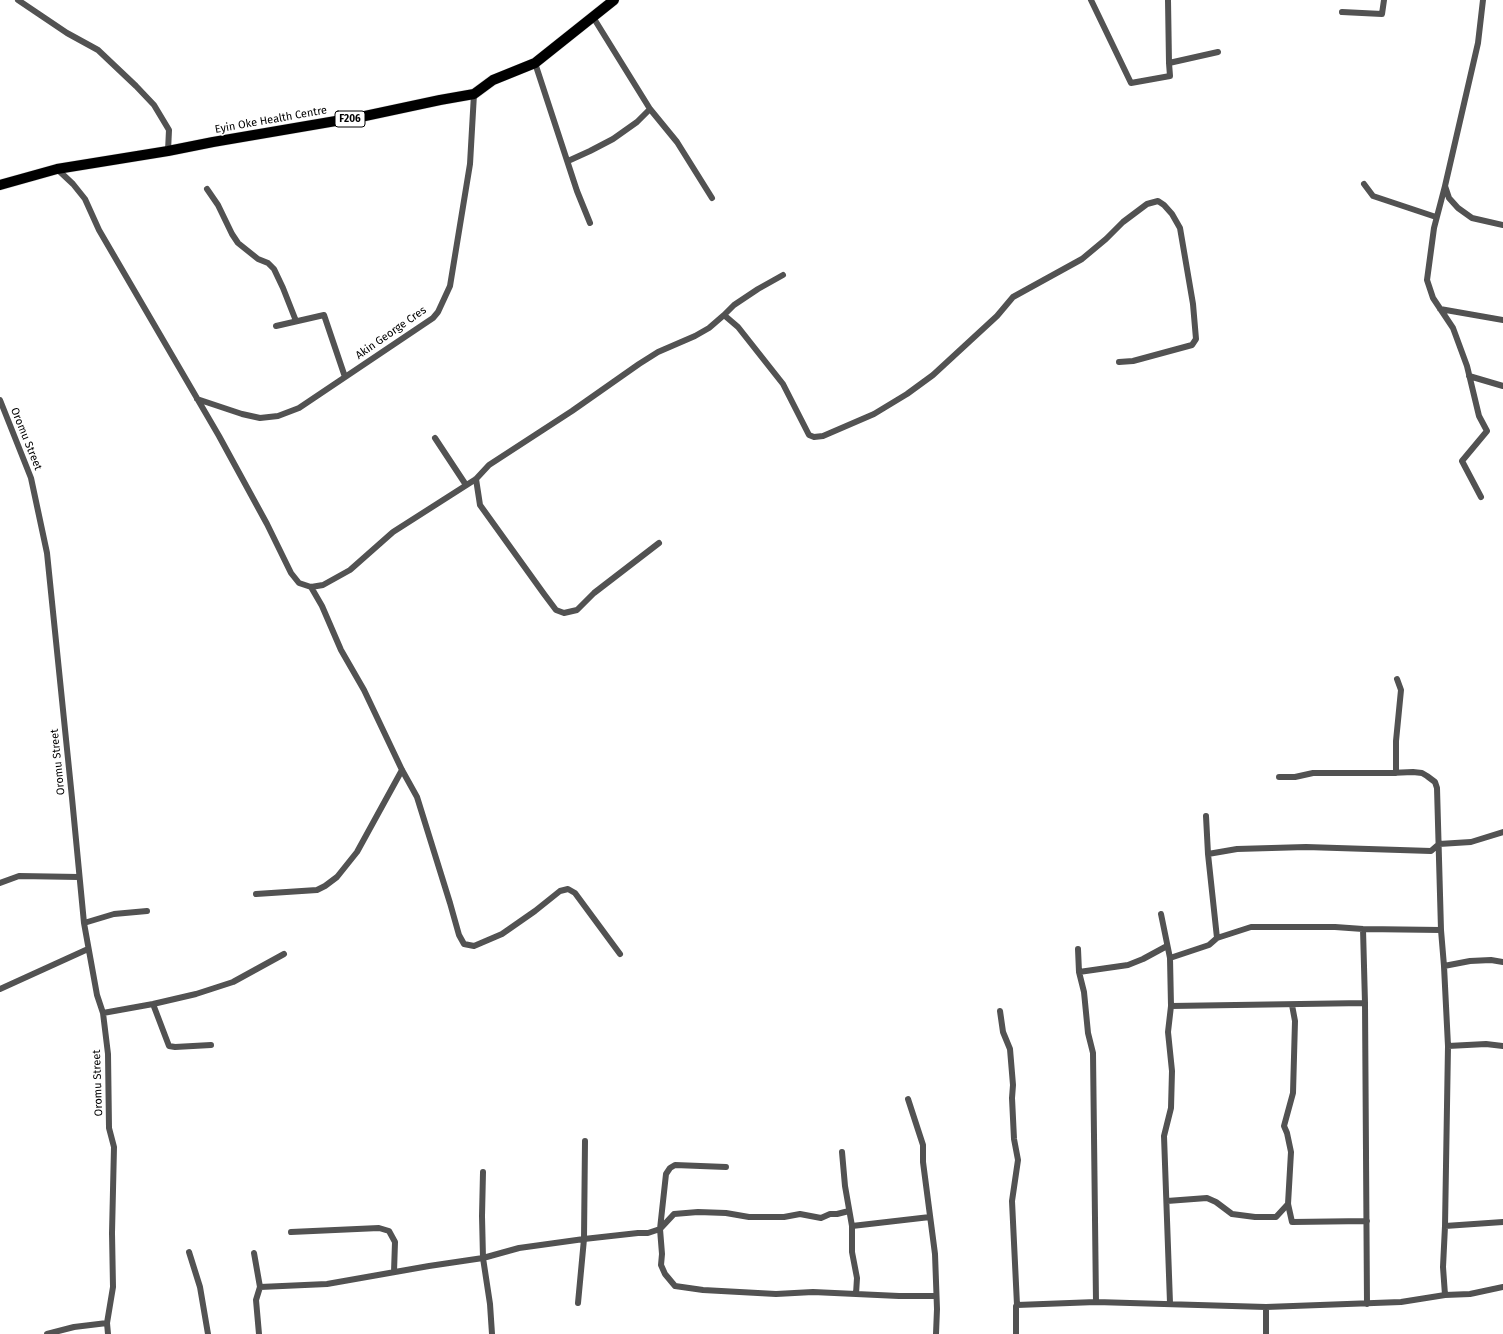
<!DOCTYPE html>
<html>
<head>
<meta charset="utf-8">
<style>
	body { margin:0 }
	canvas { display:block; background:#fff }
</style>
</head>
<body>
<canvas width="1503" height="1334"></canvas>
<script>
const ctx = document.querySelector('canvas').getContext('2d');
ctx.lineJoin = 'round';
const toPath = rows => new Path2D(rows.map(r => 'M' + r).join(''));
function stroke(path, color, width, dash) { ctx.strokeStyle = color; ctx.lineWidth = width; ctx.lineCap = dash ? 'butt' : 'round'; ctx.setLineDash(dash || []); ctx.stroke(path); }
function drawText(font, color, halo, rows, align = 'center') {
  ctx.font = font + ' "Fira Sans",sans-serif'; ctx.lineWidth = 3; ctx.setLineDash([]); ctx.textBaseline = 'middle'; ctx.strokeStyle = halo; ctx.fillStyle = color; for (const [text, x, y, turn = 0] of rows) {
    ctx.save(); ctx.translate(x, y); ctx.rotate((+turn || 0) * Math.PI / 180); ctx.textAlign = isNaN(turn) ? turn : align; if (halo) ctx.strokeText(text, 0, 0); ctx.fillText(text, 0, 0); ctx.restore();
  }
}
const primary = toPath([
	[0,185,57,169,168,151,213,142,365,116,440,100,474,94,493,80,535,63,614,0]
]);
stroke(primary, '#dbdbdb', 11);
stroke(toPath([
	[18,0,67,33,98,50,136,86,154,105,169,130,168,151],
	[1091,0,1131,83,1170,76,1169,63,1218,52],
	[1168,0,1169,63],
	[1483,0,1478,43,1445,186,1449,198,1458,208,1472,218,1503,225],
	[1342,12,1382,14,1384,0],
	[593,17,650,109,677,142,712,198],
	[535,63,577,191,590,223],
	[568,161,590,151,613,139,637,122,650,109],
	[57,169,73,184,85,199,99,230,219,436,267,524,291,573,299,583,311,587,323,585,350,570,393,532,476,479,489,465,572,411,639,364,658,352,695,336,709,328,724,315,738,327,783,384,809,435,814,437,823,436,874,414,907,394,933,375,997,316,1013,297,1082,259,1106,239,1123,222,1147,204,1158,201,1164,205,1172,214,1180,228,1193,304,1196,339,1192,345,1133,361,1119,362],
	[1364,184,1373,196,1436,217],
	[1445,186,1434,228,1427,280,1433,298,1453,328,1467,366,1479,416,1487,431,1462,461,1481,497],
	[207,189,218,205,232,234,238,243,258,259,268,263,274,269,283,288,296,321],
	[1440,309,1503,320],
	[724,315,734,305,758,289,783,275],
	[276,326,324,315,345,377],
	[1469,376,1503,386],
	[197,399,242,414,260,418,278,416,299,408,433,318,438,312,450,286,470,164,474,94],
	[0,400,31,478,47,553,72,798,84,923,97,995,103,1013,108,1054,109,1128,114,1147,112,1233,113,1287,107,1323,108,1334],
	[435,438,466,485],
	[476,479,480,505,544,594,556,610,564,613,577,610,594,593,659,543],
	[311,587,322,606,341,650,364,690,402,770,417,797,450,903,459,935,464,944,474,946,502,934,535,911,560,891,568,889,575,893,620,954],
	[1396,773,1396,741,1401,690,1397,679],
	[1279,777,1295,777,1313,773,1390,773,1413,772,1422,773,1427,776,1435,782,1437,788,1441,930,1444,966,1448,1046,1445,1226,1443,1267,1445,1295],
	[1206,816,1208,854,1217,938],
	[1208,854,1237,849,1306,847,1431,851,1439,844,1471,842,1503,832],
	[0,883,19,876,79,877],
	[256,894,317,890,325,886,337,877,357,852,402,770],
	[1161,914,1170,958,1171,1006,1168,1032,1172,1071,1171,1108,1164,1136,1170,1303],
	[84,923,114,914,147,911],
	[1363,929,1365,1003,1367,1304],
	[1078,949,1079,972,1084,992,1088,1033,1093,1053,1096,1302],
	[1170,958,1209,945,1217,938,1251,927,1335,927,1363,929,1441,930],
	[1444,966,1470,961,1491,960,1503,962],
	[1079,972,1128,965,1143,959,1167,946],
	[0,989,88,949],
	[153,1004,169,1046,175,1047,211,1045],
	[1292,1005,1295,1021,1293,1093,1284,1126,1287,1133,1291,1152,1288,1204,1292,1222,1367,1221],
	[1171,1006,1365,1003],
	[1000,1011,1003,1032,1010,1049,1013,1085,1012,1098,1014,1139,1018,1160,1012,1201,1017,1305,1016,1306,1016,1334],
	[103,1013,153,1004,196,994,233,982,284,954],
	[1448,1046,1486,1044,1503,1046],
	[908,1099,923,1145,923,1162,935,1254,937,1309,936,1334],
	[842,1152,845,1186,852,1226,852,1252,857,1278,856,1294],
	[726,1167,675,1165,670,1168,666,1174,660,1229,662,1254,661,1265,665,1274,675,1286,703,1290,776,1294,813,1292,899,1296,936,1296],
	[483,1172,482,1216,483,1258,490,1304,492,1334],
	[1167,1201,1207,1198,1216,1202,1232,1214,1255,1217,1276,1217,1288,1204],
	[852,1226,930,1217],
	[1445,1226,1503,1222],
	[291,1232,379,1228,389,1231,395,1242,394,1272],
	[189,1252,200,1287,208,1334],
	[254,1253,260,1287,256,1300,259,1334],
	[260,1287,327,1284,429,1266,483,1258,519,1248,584,1239,638,1233,648,1233,660,1229,674,1214,698,1212,726,1213,749,1217,784,1217,800,1214,821,1218,830,1214,837,1214,849,1211],
	[578,1303,584,1239,585,1141],
	[1017,1305,1096,1302,1266,1307,1401,1302,1445,1295,1470,1294,1503,1287],
	[47,1334,74,1327,107,1323],
	[1266,1334,1266,1307]
]), '#525252', 6);
stroke(primary, '#000', 10);
for (const [x, y, w] of [
	[350,119,30]
]) { const box = new Path2D(); box.roundRect(x - w / 2, y - 8, w, 16, 3); ctx.fillStyle = '#fff'; ctx.fill(box); stroke(box, '#000', 1); }
drawText('bold 10px', '#000', null, [
	["F206",350,119]
]);
drawText('11px', '#000', '#fff', [
	["Eyin Oke Health Centre",271,120,-10],
	["Akin George Cres",391,333,-35],
	["Oromu Street",26,439,68],
	["Oromu Street",58,762,-96],
	["Oromu Street",98,1083,-92]
]);
</script>
</body>
</html>
